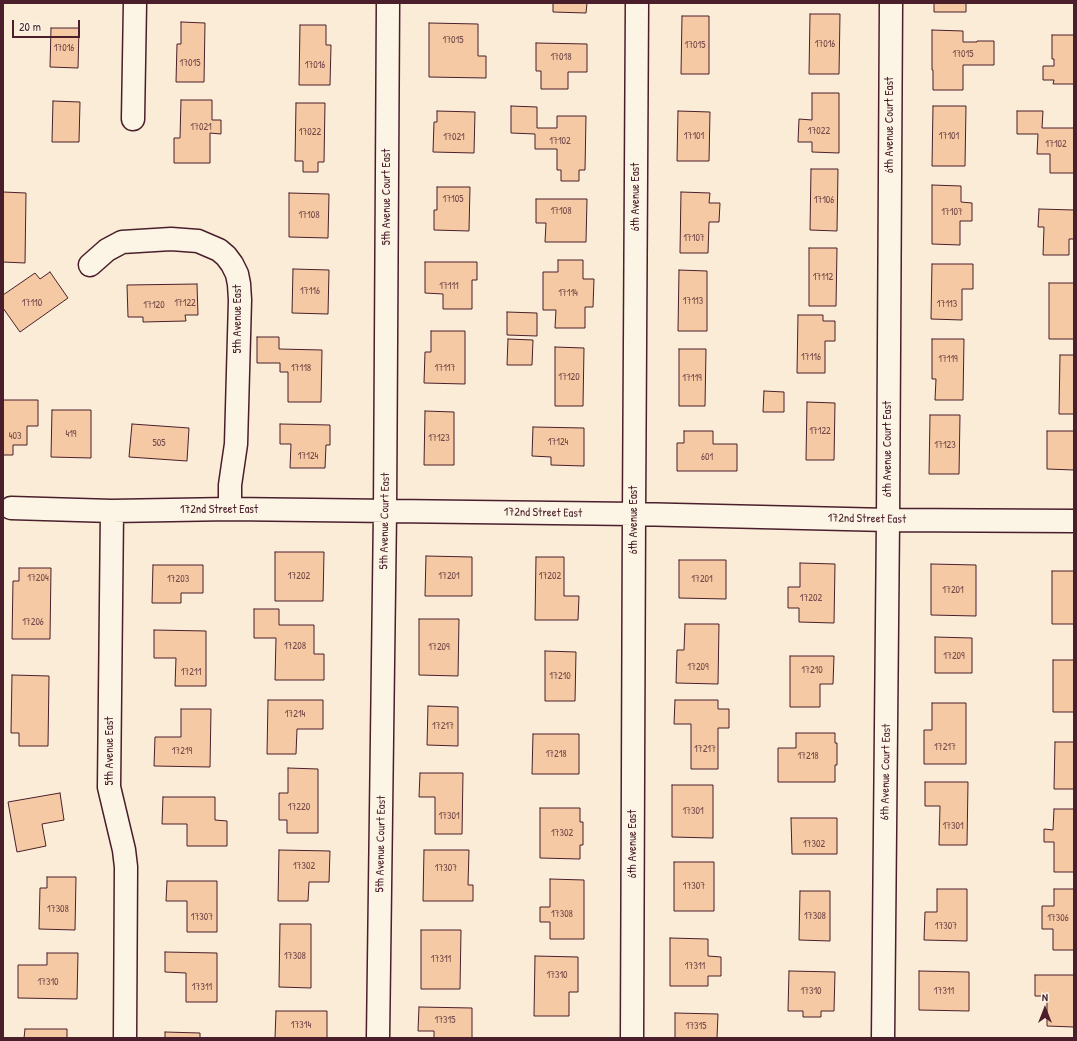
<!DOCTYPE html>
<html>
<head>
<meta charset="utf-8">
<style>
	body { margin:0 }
	#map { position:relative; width:1077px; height:1041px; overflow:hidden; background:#fbecd8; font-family:"Patrick Hand",sans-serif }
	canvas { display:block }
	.frame { position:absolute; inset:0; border:4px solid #4a1f2b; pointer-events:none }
	.north { position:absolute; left:1025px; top:989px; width:40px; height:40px; -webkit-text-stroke:3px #fcf5e5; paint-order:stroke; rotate:0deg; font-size:11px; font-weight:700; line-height:16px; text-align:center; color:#4a1f2b }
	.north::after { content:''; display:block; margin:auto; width:14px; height:18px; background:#4a1f2b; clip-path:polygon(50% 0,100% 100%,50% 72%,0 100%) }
	.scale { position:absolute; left:12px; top:20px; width:68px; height:18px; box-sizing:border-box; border:2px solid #4a1f2b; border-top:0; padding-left:5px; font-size:12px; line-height:14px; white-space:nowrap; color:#4a1f2b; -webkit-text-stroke:3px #fcf5e5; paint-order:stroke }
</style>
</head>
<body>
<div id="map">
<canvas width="1077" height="1041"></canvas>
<div class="frame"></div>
<div class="north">N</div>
<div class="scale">20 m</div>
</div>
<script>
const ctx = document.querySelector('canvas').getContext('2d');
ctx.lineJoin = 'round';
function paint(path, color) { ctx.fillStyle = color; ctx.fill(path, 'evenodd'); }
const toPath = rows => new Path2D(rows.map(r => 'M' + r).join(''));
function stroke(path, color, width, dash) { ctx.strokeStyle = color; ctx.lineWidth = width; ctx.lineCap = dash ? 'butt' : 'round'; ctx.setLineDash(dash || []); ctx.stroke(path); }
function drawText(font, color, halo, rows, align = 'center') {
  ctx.font = font + ' "Patrick Hand",sans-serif'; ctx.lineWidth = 4; ctx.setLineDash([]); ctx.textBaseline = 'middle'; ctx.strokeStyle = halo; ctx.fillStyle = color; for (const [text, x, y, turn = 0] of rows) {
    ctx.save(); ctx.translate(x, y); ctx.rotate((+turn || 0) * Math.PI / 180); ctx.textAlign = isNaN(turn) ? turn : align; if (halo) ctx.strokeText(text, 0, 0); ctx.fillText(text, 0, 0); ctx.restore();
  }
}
const building = toPath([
	[553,3,587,3,586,13,553,12,553,3],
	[934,3,966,3,966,12,934,12,934,3],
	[810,14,840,14,839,74,809,74,810,14],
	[682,16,709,16,709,74,681,74,682,16],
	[181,22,205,23,204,82,176,82,177,44,181,44,181,22],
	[429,23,478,24,478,56,486,56,486,78,429,77,429,23],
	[300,25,326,25,326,45,331,45,330,85,299,85,300,25],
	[51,28,79,28,78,68,50,67,51,28],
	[932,30,963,31,963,42,977,42,977,41,994,41,994,65,963,65,963,90,933,90,933,70,932,70,932,30],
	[1052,35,1074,35,1074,84,1053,84,1054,80,1043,80,1043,66,1054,66,1054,59,1052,59,1052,35],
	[536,43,587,44,587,72,568,72,568,89,541,89,541,71,536,71,536,43],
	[812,93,839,93,839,153,812,152,812,142,798,142,799,119,812,120,812,93],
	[181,100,212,100,212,120,221,120,221,134,210,133,210,163,174,163,174,138,180,138,181,100],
	[53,101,80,102,79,142,52,142,53,101],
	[296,103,325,103,324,162,318,162,318,172,303,172,303,161,295,161,296,103],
	[511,106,537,107,537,128,557,128,557,116,586,116,585,170,579,170,579,181,561,181,561,170,557,170,557,149,535,149,535,134,511,133,511,106],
	[933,106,966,106,965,166,932,166,933,106],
	[437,111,475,112,474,153,433,152,434,122,437,122,437,111],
	[678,111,710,112,709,161,677,161,678,111],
	[1017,111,1043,111,1042,128,1074,128,1074,173,1050,173,1050,154,1037,154,1038,134,1017,134,1017,111],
	[811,169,838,169,837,231,810,230,811,169],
	[932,185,961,186,961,202,972,203,972,221,960,221,960,245,932,244,932,185],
	[437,187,470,187,469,231,434,230,434,210,437,210,437,187],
	[3,192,26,193,25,263,3,262,3,192],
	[681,192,710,193,709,203,720,203,719,222,709,222,708,253,680,253,681,192],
	[289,193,329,194,328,238,289,237,289,193],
	[536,199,587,199,586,242,545,242,546,223,536,223,536,199],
	[1039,209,1074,210,1074,239,1069,239,1069,255,1043,255,1044,227,1038,227,1039,209],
	[809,248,837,248,836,306,809,306,809,248],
	[558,260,583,260,583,279,594,279,593,307,585,307,585,328,555,328,556,310,543,310,543,272,558,272,558,260],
	[425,262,477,262,477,280,472,280,472,309,443,309,443,294,425,293,425,262],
	[932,264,973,264,973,289,962,289,962,320,931,319,932,264],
	[293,269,329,270,328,314,292,313,293,269],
	[679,270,707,271,707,331,678,331,679,270],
	[50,272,68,298,20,332,3,308,3,295,35,273,40,279,50,272],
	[1049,283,1074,283,1074,339,1049,339,1049,283],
	[197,284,198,315,185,315,186,321,143,322,143,317,128,317,127,285,197,284],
	[507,312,537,313,537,336,507,335,507,312],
	[798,315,823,315,823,321,835,321,835,341,825,341,825,373,797,373,798,315],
	[431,331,465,331,465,384,424,383,425,352,431,352,431,331],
	[257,337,279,337,279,349,322,350,321,402,288,402,288,372,280,372,280,363,257,363,257,337],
	[508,339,533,340,532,365,507,365,508,339],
	[932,339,964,339,963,400,935,400,936,379,932,379,932,339],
	[555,347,584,348,583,406,555,406,555,347],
	[679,349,706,349,705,406,679,406,679,349],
	[1060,355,1074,355,1074,414,1059,414,1060,355],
	[764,391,784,392,784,412,763,412,764,391],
	[3,400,38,400,38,426,27,426,27,445,13,445,13,455,3,455,3,400],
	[807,402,835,403,834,460,806,460,807,402],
	[52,410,91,410,91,458,51,457,52,410],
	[425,411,454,412,454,465,424,465,425,411],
	[930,415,960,415,959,474,929,474,930,415],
	[132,424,189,428,187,461,129,457,132,424],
	[280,424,330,425,330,445,326,445,325,468,290,468,291,444,280,444,280,424],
	[533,427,584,428,584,466,551,465,551,457,532,456,533,427],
	[684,431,713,431,713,444,737,444,737,471,677,471,677,443,684,443,684,431],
	[1047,431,1074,431,1074,470,1047,469,1047,431],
	[275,552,324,552,323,601,275,601,275,552],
	[426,556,472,557,472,596,425,596,426,556],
	[536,557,564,557,564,596,579,596,578,620,535,620,536,557],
	[679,560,726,560,726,599,679,598,679,560],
	[800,563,835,564,834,623,799,622,799,608,788,608,788,587,800,587,800,563],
	[931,564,976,565,976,616,931,615,931,564],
	[153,565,203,565,203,593,181,593,181,603,152,603,153,565],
	[19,568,51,568,50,639,12,639,13,581,19,581,19,568],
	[1052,571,1074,571,1074,624,1052,624,1052,571],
	[254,609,279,609,279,625,314,625,314,654,324,654,324,680,275,680,276,638,254,638,254,609],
	[419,619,459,619,458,676,419,675,419,619],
	[685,624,719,624,718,684,676,683,677,650,684,650,685,624],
	[154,630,206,631,206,686,175,686,176,658,154,658,154,630],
	[935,637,972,638,972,673,935,673,935,637],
	[545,651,576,652,575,701,545,701,545,651],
	[790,656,834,656,833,684,820,684,820,707,790,707,790,656],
	[1053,660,1074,660,1074,712,1053,712,1053,660],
	[12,675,49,676,48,746,19,746,19,733,11,733,12,675],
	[268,700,323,700,323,729,297,729,296,754,267,754,268,700],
	[675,700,718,700,718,709,729,709,729,728,718,728,718,769,691,769,691,724,674,724,675,700],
	[932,703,966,703,966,764,924,764,924,730,932,730,932,703],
	[428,706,458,707,458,746,427,745,428,706],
	[181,709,211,709,210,767,154,766,155,737,181,737,181,709],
	[796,733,835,733,835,743,837,743,837,765,835,765,835,782,778,782,778,748,796,748,796,733],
	[533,734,579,734,579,774,532,774,533,734],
	[1055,742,1074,742,1074,789,1054,789,1055,742],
	[288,768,318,769,318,833,287,833,287,820,279,820,279,793,288,793,288,768],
	[420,773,463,773,462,834,435,834,435,797,419,797,420,773],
	[925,782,968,782,967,845,939,845,940,806,925,806,925,782],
	[672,785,713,785,713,838,672,837,672,785],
	[60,793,64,820,42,824,46,846,17,852,8,802,60,793],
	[163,797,215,797,215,820,227,821,227,846,187,846,187,824,162,824,163,797],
	[540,808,580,808,580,822,583,822,583,845,580,845,580,859,540,858,540,808],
	[1054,809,1074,809,1074,872,1054,872,1054,842,1044,842,1044,829,1053,830,1054,809],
	[791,818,837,818,837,854,792,854,791,818],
	[279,850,330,851,329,882,309,882,308,901,278,901,279,850],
	[424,850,469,850,468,885,473,885,473,901,423,901,424,850],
	[674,862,714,862,714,911,674,911,674,862],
	[47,877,76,877,75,930,39,929,40,888,47,888,47,877],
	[550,879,584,880,584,939,550,939,550,922,540,922,540,907,550,907,550,879],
	[167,881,217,881,217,932,187,932,187,901,166,901,167,881],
	[937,889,967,889,967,941,924,940,925,912,937,912,937,889],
	[1054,889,1074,889,1074,950,1053,950,1053,929,1042,929,1042,906,1054,906,1054,889],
	[800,891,830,891,830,941,799,940,800,891],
	[280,924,311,924,311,988,279,987,280,924],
	[421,930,461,930,460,989,421,989,421,930],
	[670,938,708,939,708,956,721,957,721,976,708,976,708,986,670,986,670,938],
	[165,952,217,953,217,1002,186,1002,186,973,165,972,165,952],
	[47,953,78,953,77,999,18,998,18,965,47,965,47,953],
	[535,956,578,957,578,992,569,992,569,1016,534,1016,535,956],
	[789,971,835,972,834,1011,821,1011,821,1017,803,1017,803,1011,788,1011,789,971],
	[919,971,969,972,969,1011,919,1010,919,971],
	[1035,975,1074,975,1074,1027,1047,1026,1047,996,1035,996,1035,975],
	[419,1007,472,1008,472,1038,434,1038,434,1031,418,1031,419,1007],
	[276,1011,327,1011,327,1038,275,1038,276,1011],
	[675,1013,718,1014,717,1038,675,1038,675,1013],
	[25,1029,67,1029,67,1038,24,1038,25,1029],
	[165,1032,200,1033,200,1038,165,1038,165,1032]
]);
paint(building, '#f5c9a4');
stroke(building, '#4a1f2b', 1);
const minor = toPath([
	[133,119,135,3],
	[90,265,107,250,122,242,171,239,198,241,219,250,226,256,232,264,237,274,239,284,240,300,236,444,230,485,230,509],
	[11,508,112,511,230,509,634,514,888,520,1074,521],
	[112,511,109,787,124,850,126,867,125,1038],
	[378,1038,385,512,388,3],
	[632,1038,634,514,637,3],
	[883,1038,888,520,891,3]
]);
stroke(minor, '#4a1f2b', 25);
stroke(minor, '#fcf5e5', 22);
drawText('10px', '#754a49', null, [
	["17015",453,40],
	["17016",825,44],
	["17015",695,45],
	["17016",64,48],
	["17015",963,54],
	["17018",561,57],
	["17015",190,63],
	["17016",315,65],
	["17021",201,127],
	["17022",819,131],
	["17022",310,132],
	["17101",694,136],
	["17101",949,136],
	["17021",454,137],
	["17102",560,141],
	["17102",1056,144],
	["17105",453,199],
	["17106",824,200],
	["17108",561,211],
	["17107",952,212],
	["17108",309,215],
	["17107",694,238],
	["17112",823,277],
	["17111",449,286],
	["17116",310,291],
	["17114",568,293],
	["17113",693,301],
	["17110",32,303],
	["17122",185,303],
	["17113",947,304],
	["17120",154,305],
	["17116",811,357],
	["17119",948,359],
	["17118",301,368],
	["17117",445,368],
	["17120",569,377],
	["17119",692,378],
	["17122",820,431],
	["419",71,434],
	["403",15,436],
	["17123",439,438],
	["17124",558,442],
	["505",159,443],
	["17123",945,445],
	["17124",308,456],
	["601",707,457],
	["17202",299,576],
	["17201",449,576],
	["17202",550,576],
	["17204",38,578],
	["17203",178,579],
	["17201",702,579],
	["17201",953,590],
	["17202",811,598],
	["17206",33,622],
	["17208",295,646],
	["17209",439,647],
	["17209",954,656],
	["17209",698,667],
	["17210",812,670],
	["17211",191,672],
	["17210",560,676],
	["17214",295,714],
	["17217",443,726],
	["17217",945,747],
	["17217",705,749],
	["17219",182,751],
	["17218",556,754],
	["17218",808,756],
	["17220",299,807],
	["17301",693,811],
	["17301",449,816],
	["17301",953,826],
	["17302",562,833],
	["17302",814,844],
	["17302",304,866],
	["17307",446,868],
	["17307",694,886],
	["17308",58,909],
	["17308",562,914],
	["17308",815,916],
	["17307",202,917],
	["17306",1058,918],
	["17307",946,926],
	["17308",295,956],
	["17311",441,959],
	["17311",695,966],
	["17310",557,975],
	["17310",48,982],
	["17311",202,987],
	["17310",811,991],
	["17311",944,991],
	["17315",445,1020],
	["17314",301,1025],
	["17315",696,1026]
]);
drawText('12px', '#4a1f2b', '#fcf5e5', [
	["6th Avenue Court East",890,125,-90],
	["5th Avenue Court East",387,197,-90],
	["6th Avenue East",636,197,-90],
	["5th Avenue East",238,319,-90],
	["6th Avenue Court East",888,449,-90],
	["172nd Street East",219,510],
	["172nd Street East",543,513,1],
	["172nd Street East",867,519,1],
	["6th Avenue East",634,520,-90],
	["5th Avenue Court East",385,521,-89],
	["5th Avenue East",110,751,-90],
	["6th Avenue Court East",886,772,-89],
	["5th Avenue Court East",381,844,-89],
	["6th Avenue East",633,844,-90]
]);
</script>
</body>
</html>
